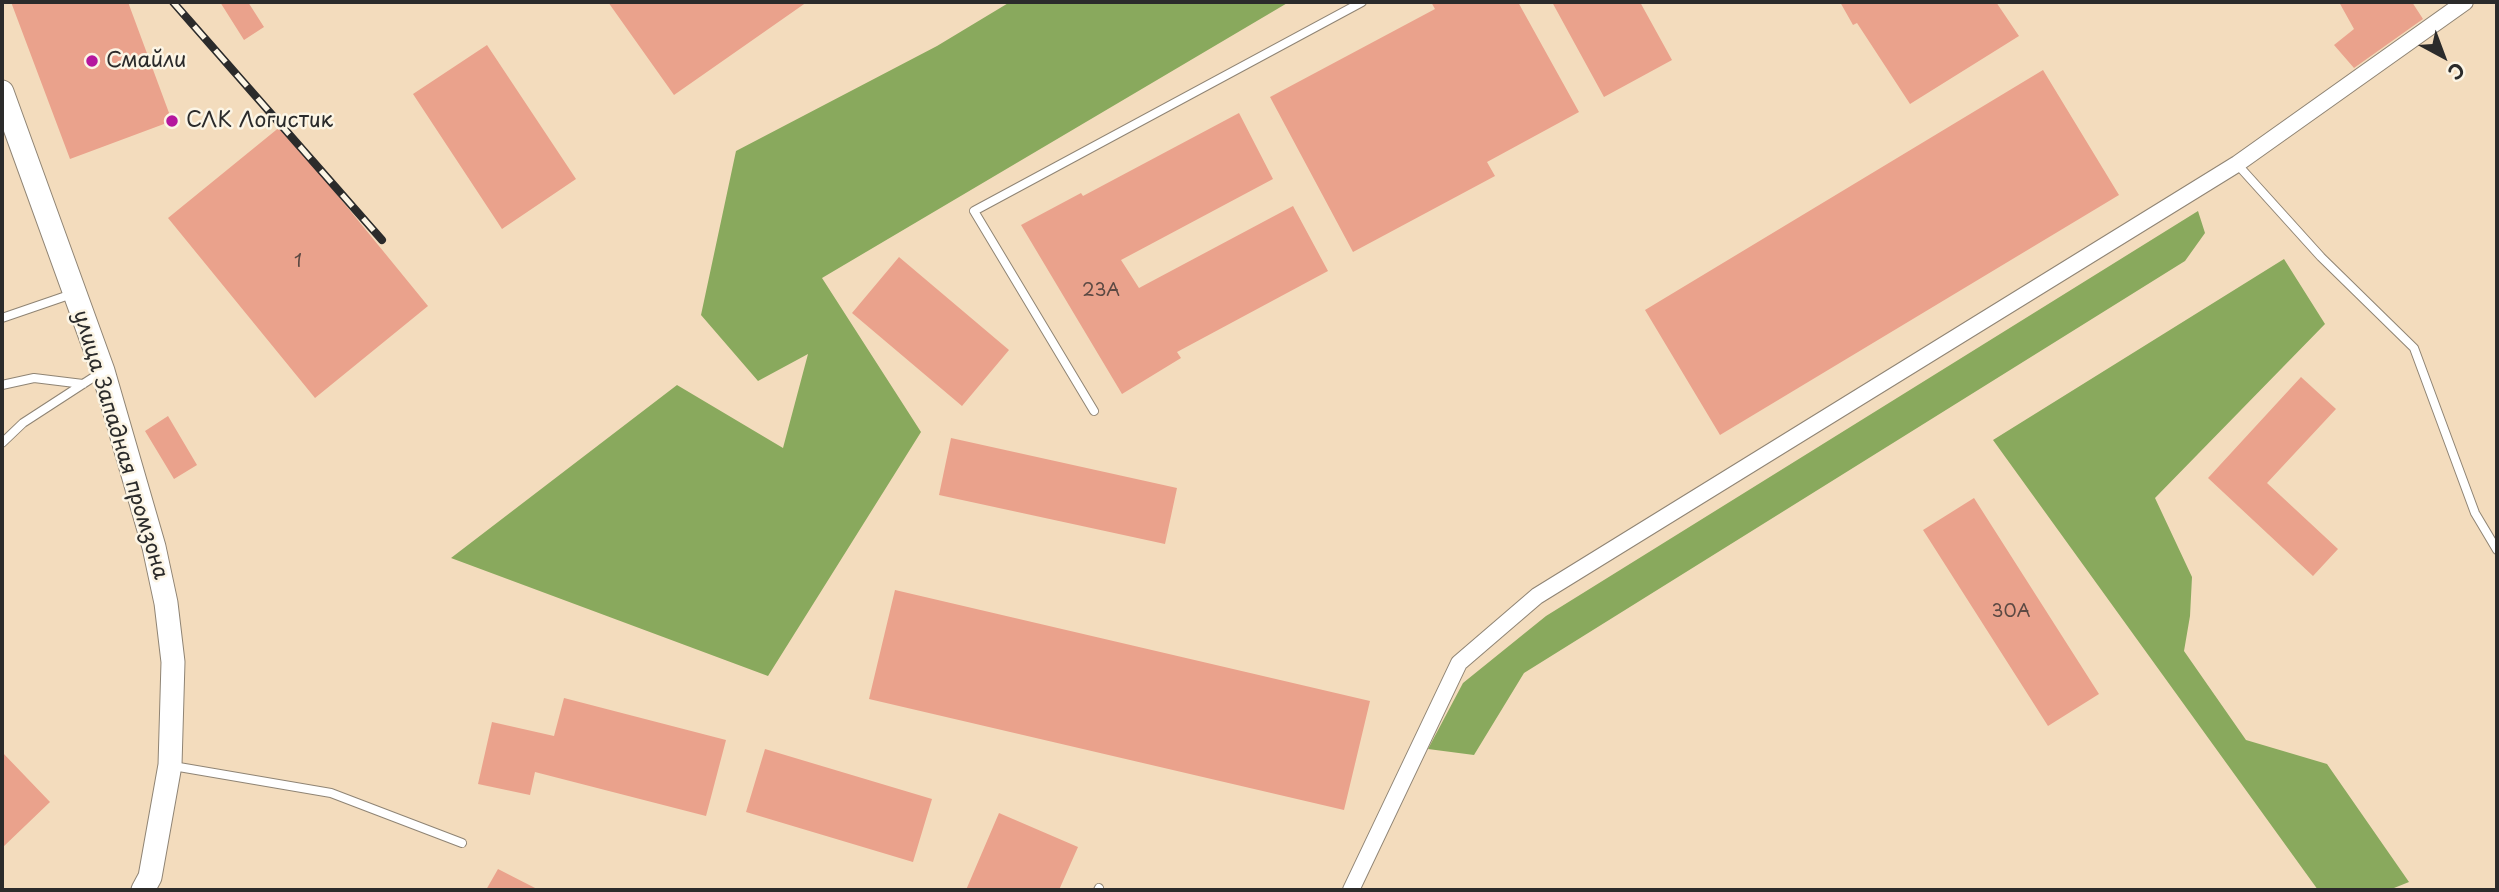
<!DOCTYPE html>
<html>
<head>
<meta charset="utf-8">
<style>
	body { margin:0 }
	#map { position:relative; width:2499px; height:892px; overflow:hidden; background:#f3dcbd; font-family:"Playpen Sans",sans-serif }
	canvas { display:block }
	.frame { position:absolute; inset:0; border:4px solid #2b2b2b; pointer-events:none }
	.north { position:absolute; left:2408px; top:21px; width:70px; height:70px; -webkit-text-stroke:5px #fcf5e5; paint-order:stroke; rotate:139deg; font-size:19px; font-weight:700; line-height:28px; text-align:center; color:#2b2b2b }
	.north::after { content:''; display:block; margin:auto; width:24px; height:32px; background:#2b2b2b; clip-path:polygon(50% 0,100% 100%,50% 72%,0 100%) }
</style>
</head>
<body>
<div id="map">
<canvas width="2499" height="892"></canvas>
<div class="frame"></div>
<div class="north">С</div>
</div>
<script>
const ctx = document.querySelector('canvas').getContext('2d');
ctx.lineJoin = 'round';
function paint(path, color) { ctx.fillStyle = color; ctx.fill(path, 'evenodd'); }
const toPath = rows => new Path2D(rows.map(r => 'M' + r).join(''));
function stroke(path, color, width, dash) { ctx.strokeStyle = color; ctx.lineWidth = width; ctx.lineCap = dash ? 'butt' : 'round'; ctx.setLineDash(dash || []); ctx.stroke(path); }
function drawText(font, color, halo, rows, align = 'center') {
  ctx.font = font + ' "Playpen Sans",sans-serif'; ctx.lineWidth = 5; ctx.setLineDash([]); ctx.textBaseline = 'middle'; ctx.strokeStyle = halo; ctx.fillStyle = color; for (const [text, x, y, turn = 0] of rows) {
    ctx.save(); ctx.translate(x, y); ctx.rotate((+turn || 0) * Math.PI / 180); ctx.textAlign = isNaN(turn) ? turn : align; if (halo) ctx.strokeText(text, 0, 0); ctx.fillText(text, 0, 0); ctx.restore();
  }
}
paint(toPath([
	[1010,2,1289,2,822,278,921,432,768,676,451,558,677,385,783,448,808,354,758,381,701,315,736,151,937,46],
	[2198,211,2205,233,2185,261,1524,673,1474,755,1428,749,1463,683,1546,616],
	[2284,259,2325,324,2155,498,2192,577,2190,616,2184,651,2246,740,2327,764,2409,882,2389,890,2318,890,1993,440]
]), '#89a95d');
paint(toPath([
	[11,2,128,2,172,121,70,159],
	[220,2,248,2,264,27,244,40],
	[608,2,807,2,674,95],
	[1431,2,1518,2,1579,112,1487,162,1495,176,1353,252,1270,97,1435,9],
	[1552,2,1640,2,1672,60,1604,97],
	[1840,2,1996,2,2019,36,1910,104,1857,23,1853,25],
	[2339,2,2412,2,2423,19,2354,68,2334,45,2354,29],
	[487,45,576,179,502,229,413,94],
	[2043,70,2119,195,1720,435,1645,310],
	[1239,113,1273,179,1121,260,1139,288,1293,206,1328,271,1177,352,1181,358,1122,394,1021,225,1081,193,1083,196],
	[281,126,428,306,315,398,168,218],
	[899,257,1009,350,962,406,852,313],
	[2301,377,2336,409,2267,483,2338,549,2313,576,2208,478],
	[168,416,197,465,174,479,145,431],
	[951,438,1177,488,1165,544,939,495],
	[1974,498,2099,694,2048,726,1923,530],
	[895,590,1370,701,1344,810,869,699],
	[564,698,726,740,706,816,535,772,530,795,478,784,492,722,554,736],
	[765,749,932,799,913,862,746,812],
	[2,752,50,802,2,848],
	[999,813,1078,847,1059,890,966,890],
	[498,869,539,890,486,890]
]), '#eaa28c');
const lane = toPath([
	[2237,164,2321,257,2414,348,2475,513,2497,550],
	[2,318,72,294],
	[2,385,34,378,83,384],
	[1094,411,974,211,1362,2],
	[2,443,23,423,100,373],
	[173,766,331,793,462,843],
	[1098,890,1099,888]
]);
const street = toPath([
	[1351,890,1459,663,1537,596,2237,164,2465,2]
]);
const secondary = toPath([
	[2,92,103,371,154,547,166,603,173,662,170,765,150,877,143,890]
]);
stroke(lane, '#8f8474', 10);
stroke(street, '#8f8474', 18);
stroke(secondary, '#8f8474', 25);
stroke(lane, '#fff', 8);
stroke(street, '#fff', 16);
stroke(secondary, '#fff', 23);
const rail = toPath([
	[173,2,382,240]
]);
stroke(rail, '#2b2b2b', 8);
stroke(rail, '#fcf5e5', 5, [16]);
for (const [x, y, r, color] of [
	[92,61,7,"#b5179e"],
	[172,121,7,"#b5179e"]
]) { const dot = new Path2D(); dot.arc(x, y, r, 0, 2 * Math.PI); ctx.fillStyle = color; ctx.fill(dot); stroke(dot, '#fcf5e5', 2.5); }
drawText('18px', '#5b4943', null, [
	["1",298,262],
	["23А",1101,291],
	["30А",2011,612]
]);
drawText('21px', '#2b2b2b', '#fcf5e5', [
	["Смайли",106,61],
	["СЛК Логистик",186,121]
], 'left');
drawText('21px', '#2b2b2b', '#fcf5e5', [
	["улица Западная промзона",120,445,73]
]);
</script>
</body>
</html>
